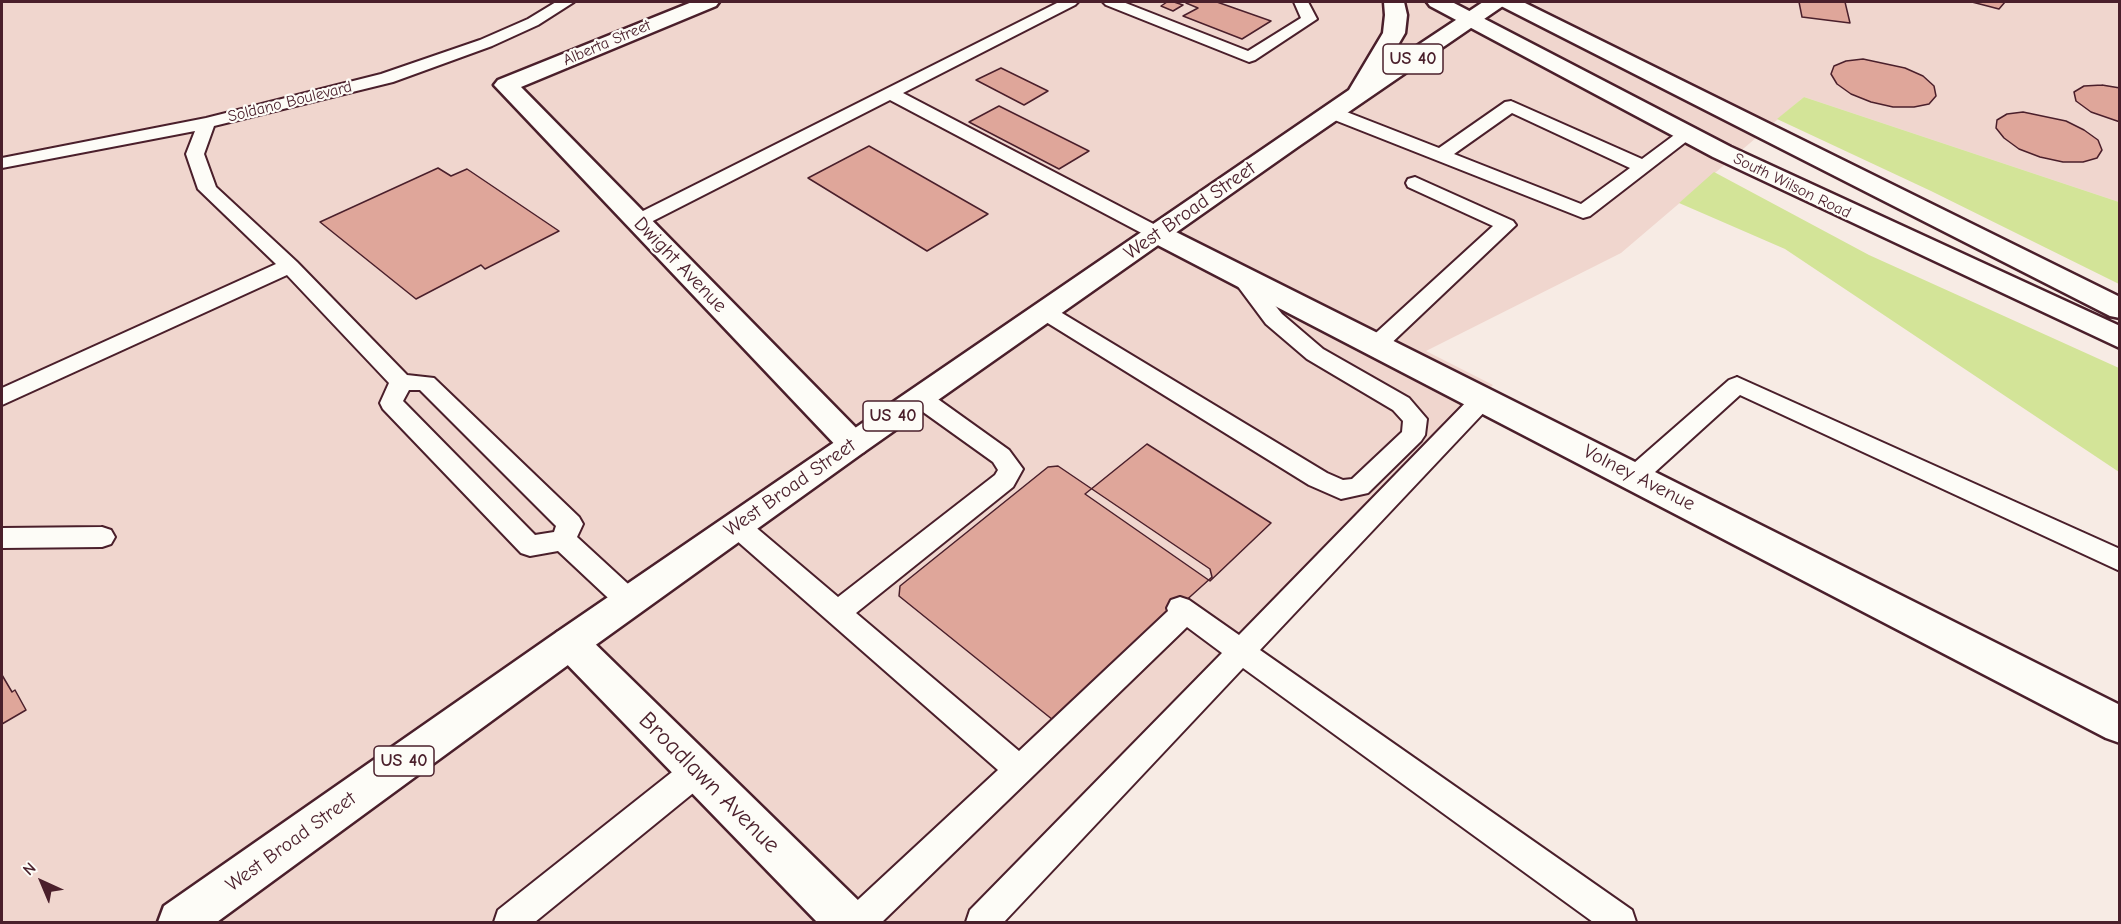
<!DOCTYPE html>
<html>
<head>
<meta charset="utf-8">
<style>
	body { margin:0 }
	#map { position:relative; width:2121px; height:924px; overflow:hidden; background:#f7ebe4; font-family:"Comic Neue",sans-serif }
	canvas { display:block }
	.frame { position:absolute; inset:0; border:3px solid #4a1f2b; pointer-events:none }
	.north { position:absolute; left:12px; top:852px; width:60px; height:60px; -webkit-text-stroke:4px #fdfcf7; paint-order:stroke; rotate:316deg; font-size:16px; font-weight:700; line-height:24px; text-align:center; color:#4a1f2b }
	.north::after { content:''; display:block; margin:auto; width:21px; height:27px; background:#4a1f2b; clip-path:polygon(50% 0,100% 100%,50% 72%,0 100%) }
</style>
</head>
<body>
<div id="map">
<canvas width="2121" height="924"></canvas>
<div class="frame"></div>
<div class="north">N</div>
</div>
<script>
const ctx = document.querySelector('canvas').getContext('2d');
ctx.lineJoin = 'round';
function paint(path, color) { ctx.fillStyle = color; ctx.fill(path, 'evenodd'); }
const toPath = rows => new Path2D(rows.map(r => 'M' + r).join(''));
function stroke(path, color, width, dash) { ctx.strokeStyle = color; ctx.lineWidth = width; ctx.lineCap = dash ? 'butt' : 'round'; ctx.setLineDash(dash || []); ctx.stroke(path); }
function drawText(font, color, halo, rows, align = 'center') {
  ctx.font = font + ' "Comic Neue",sans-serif'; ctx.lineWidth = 4.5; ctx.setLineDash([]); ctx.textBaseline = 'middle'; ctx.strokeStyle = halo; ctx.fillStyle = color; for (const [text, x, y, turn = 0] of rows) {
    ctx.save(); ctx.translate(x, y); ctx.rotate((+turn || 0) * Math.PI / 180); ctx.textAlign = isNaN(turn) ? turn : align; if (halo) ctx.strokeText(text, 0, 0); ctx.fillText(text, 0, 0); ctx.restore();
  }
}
paint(toPath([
	[2,2,2119,2,2119,202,1804,97,1621,253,1426,351,1493,385,980,922,2,922]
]), '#f0d6ce');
paint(toPath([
	[1804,97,2119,202,2119,284,1931,191,1777,119],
	[1714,172,1869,255,2119,368,2119,472,1785,249,1679,203]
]), '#d3e498');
const building = toPath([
	[1164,2,1174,2,1183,5,1173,11,1161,6,1167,2,1164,2],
	[1188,2,1217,2,1271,21,1242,39,1183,16,1198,8,1186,3,1188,2],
	[1799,2,1845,2,1850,23,1802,17,1799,2],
	[1972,2,2005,2,1999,9,1972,2],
	[1863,59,1905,68,1923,76,1934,86,1936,96,1929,104,1914,107,1893,107,1871,102,1851,94,1837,84,1831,74,1834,66,1846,61,1863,59],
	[1001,68,1048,91,1024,105,976,80,1001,68],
	[2102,85,2120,88,2120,122,2091,112,2076,101,2074,92,2084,86,2102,85],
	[999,106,1089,151,1059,169,969,122,999,106],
	[2023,112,2066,121,2084,130,2098,140,2102,150,2097,158,2083,162,2063,162,2040,157,2019,149,2004,138,1996,128,1997,120,2007,114,2023,112],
	[869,146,988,214,927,251,808,178,869,146],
	[438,168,451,176,467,169,559,231,485,269,481,265,416,299,320,222,438,168],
	[1147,444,1271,523,1210,581,1085,494,1147,444],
	[1058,466,1210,569,1212,577,1053,720,899,596,900,586,1048,467,1058,466],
	[2,675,12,692,15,690,26,710,2,724,2,675]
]);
paint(building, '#dfa69a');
stroke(building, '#4a1f2b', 1.5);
const service = toPath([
	[556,2,574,2,538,25,492,46,393,82,214,126,204,154,216,187,297,262,407,375,434,378,579,517,583,524,577,537,639,594,643,602,639,610,630,613,621,610,558,551,530,556,521,553,383,409,380,403,389,383,287,275,2,405,2,388,276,264,198,189,186,154,195,131,2,168,2,158,206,118,381,74,480,40,528,19,556,2],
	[409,390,420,390,556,526,554,532,535,535,403,401,409,390],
	[1059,2,1078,2,1075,5,903,93,1165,230,1168,234,1165,238,1151,238,890,100,645,225,631,225,628,221,631,217,1059,2],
	[1103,2,1123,2,1248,51,1301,18,1294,2,1308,2,1317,19,1255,60,1249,62,1106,5,1103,2],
	[1511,101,1642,159,1681,130,1687,129,1693,130,1696,134,1590,216,1583,218,1327,117,1324,113,1327,109,1333,108,1339,109,1439,148,1505,102,1511,101],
	[1512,113,1630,168,1581,204,1454,154,1512,113],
	[1415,177,1513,221,1516,225,1383,351,1375,353,1367,351,1364,346,1367,341,1493,226,1408,187,1406,183,1408,179,1415,177],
	[1241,271,1248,272,1282,314,1323,349,1409,398,1427,419,1425,435,1421,441,1368,493,1341,499,1309,485,1038,317,1034,312,1038,307,1045,305,1052,307,1327,473,1343,480,1352,479,1402,432,1403,421,1393,410,1307,359,1266,324,1231,277,1234,272,1241,271],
	[1737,377,2120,549,2120,571,1740,395,1644,482,1635,485,1626,482,1623,476,1626,470,1729,380,1737,377],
	[920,390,928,392,1009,450,1023,469,1013,487,856,613,1019,751,1168,611,1167,608,1171,600,1180,597,1189,600,1239,635,1474,394,1482,392,1490,394,1493,400,1490,406,1260,650,1632,910,1636,922,1593,922,1243,668,1004,922,966,922,970,910,1222,653,1187,627,882,922,843,922,847,910,998,770,728,533,724,526,728,519,737,516,746,519,838,597,995,475,998,470,993,462,912,404,909,398,912,392,920,390],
	[102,527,111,530,115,537,111,544,102,547,2,548,2,528,102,527],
	[697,757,708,761,712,771,708,781,535,922,494,922,498,910,686,761,697,757]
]);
const minor = toPath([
	[692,2,719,2,716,6,521,87,864,436,869,444,864,452,853,456,842,452,494,85,498,80,692,2],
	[1158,226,1168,228,2120,705,2120,743,2106,738,1148,240,1145,234,1148,228,1158,226],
	[570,627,583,632,864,906,870,922,817,922,557,654,551,643,557,632,570,627]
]);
const secondary = toPath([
	[1427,2,1452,2,1731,147,2120,326,2120,348,1713,157,1430,6,1427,2],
	[1498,2,1523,2,2120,297,2120,318,2110,316,1501,6,1498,2]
]);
const primary = toPath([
	[1384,2,1404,2,1407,15,1405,33,1385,67,1483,2,1506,2,1503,6,1299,146,864,452,583,654,217,922,158,922,164,906,557,632,1349,90,1383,33,1385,15,1384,2]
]);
stroke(service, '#4a1f2b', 4);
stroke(minor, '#4a1f2b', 5);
stroke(secondary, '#4a1f2b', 5);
stroke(primary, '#4a1f2b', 5);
paint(service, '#fdfcf7');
paint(minor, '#fdfcf7');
paint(secondary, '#fdfcf7');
paint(primary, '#fdfcf7');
drawText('16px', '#4a1f2b', '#fdfcf7', [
	["Alberta Street",607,43,-23],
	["Soldano Boulevard",290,102,-14],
	["South Wilson Road",1792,186,26]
]);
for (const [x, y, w] of [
	[1413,59,60],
	[893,416,60],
	[404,761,60]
]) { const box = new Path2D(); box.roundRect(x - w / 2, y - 15, w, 30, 4.5); ctx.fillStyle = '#fdfcf7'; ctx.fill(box); stroke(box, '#4a1f2b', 1.5); }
drawText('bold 18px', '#4a1f2b', null, [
	["US 40",1413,59],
	["US 40",893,416],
	["US 40",404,761]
]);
drawText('20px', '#4a1f2b', '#fdfcf7', [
	["West Broad Street",1190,211,-35],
	["Dwight Avenue",680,265,46],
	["Volney Avenue",1639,478,27],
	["West Broad Street",790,488,-35],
	["West Broad Street",291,842,-36]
]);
drawText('24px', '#4a1f2b', '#fdfcf7', [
	["Broadlawn Avenue",709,783,45]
]);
</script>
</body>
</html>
